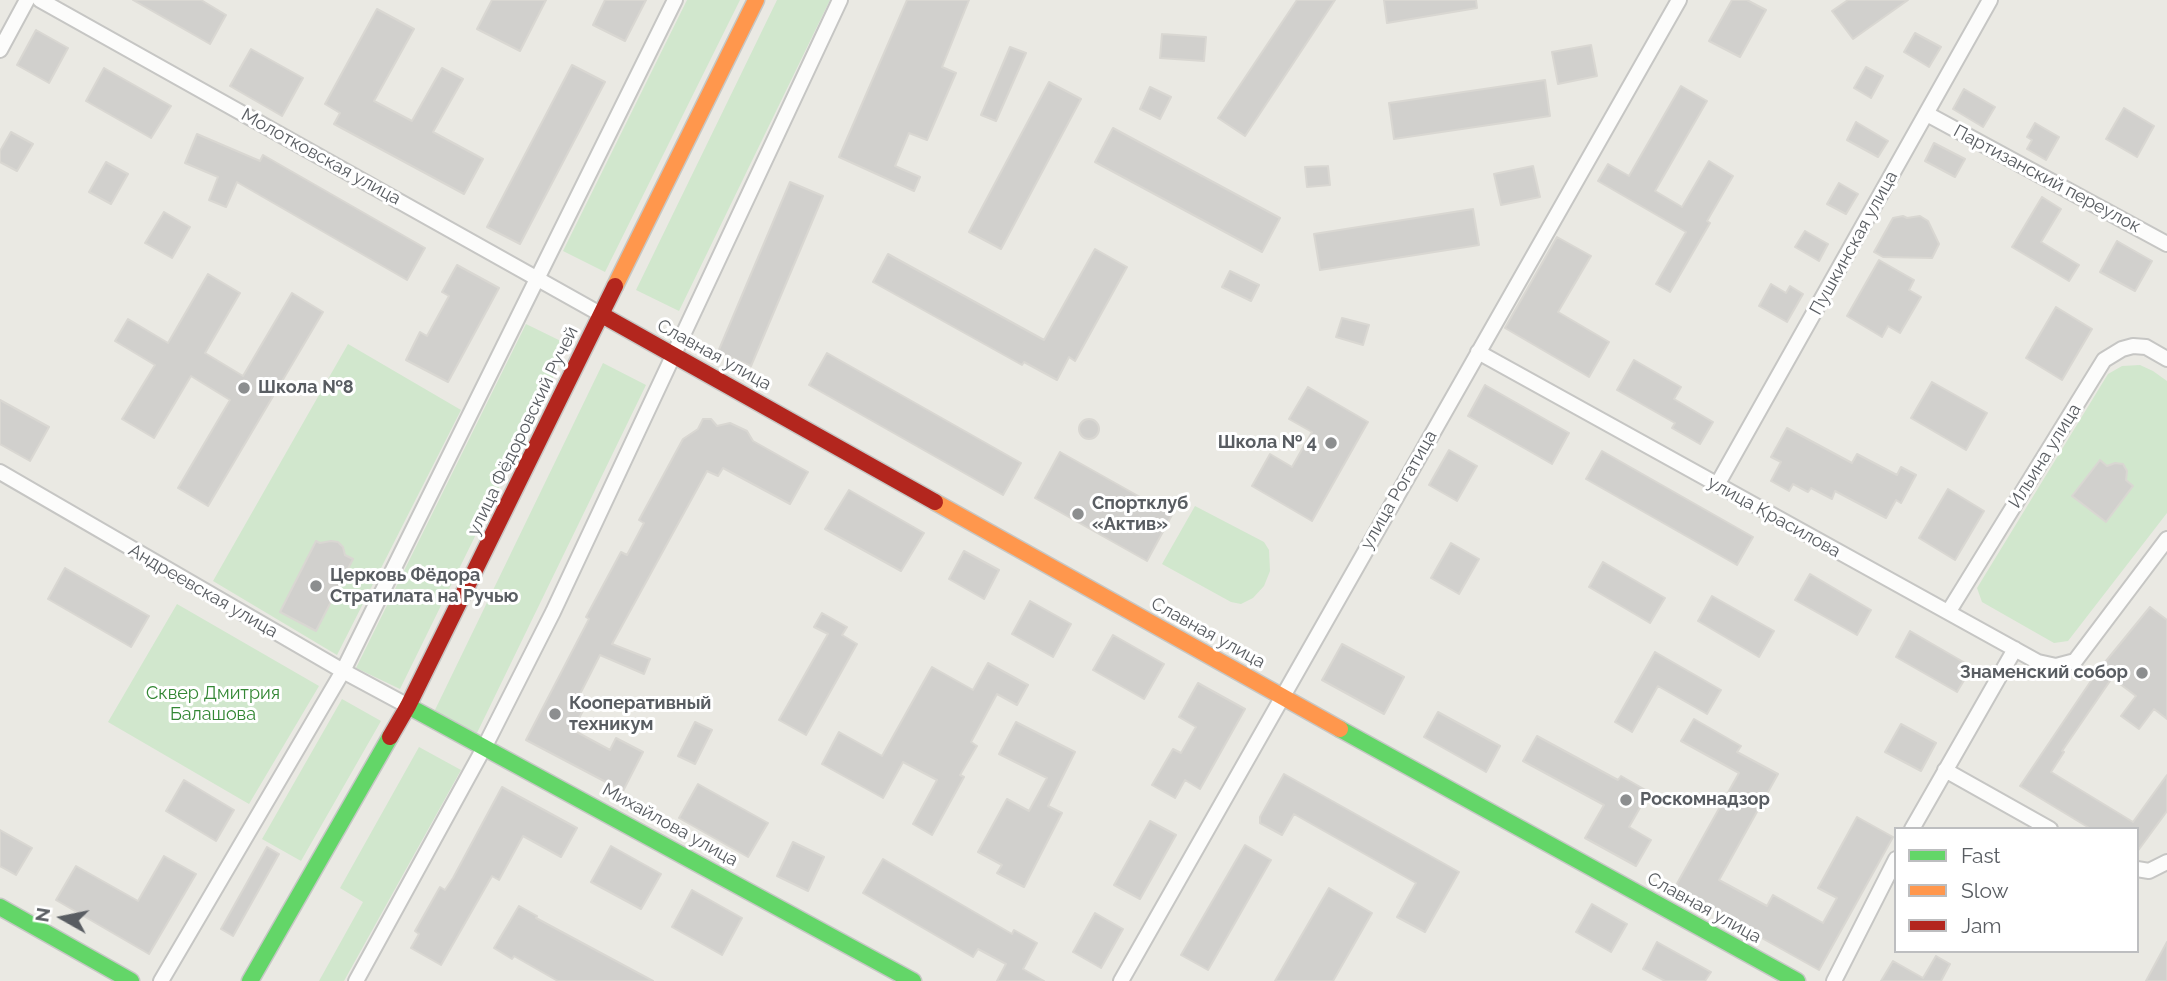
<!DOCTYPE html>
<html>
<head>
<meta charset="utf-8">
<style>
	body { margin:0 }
	#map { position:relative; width:2167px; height:981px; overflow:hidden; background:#eae9e3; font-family:Raleway,sans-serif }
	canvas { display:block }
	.legend { position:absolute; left:1894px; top:827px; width:245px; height:126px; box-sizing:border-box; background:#fff; border:2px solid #bdbec0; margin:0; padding:9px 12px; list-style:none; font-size:21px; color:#595d62 }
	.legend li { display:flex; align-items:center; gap:14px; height:35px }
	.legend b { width:35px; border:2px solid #bdbec0 }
	.north { position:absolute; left:28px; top:883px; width:70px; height:70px; -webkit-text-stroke:5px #fff; paint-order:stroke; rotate:279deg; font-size:19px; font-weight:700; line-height:28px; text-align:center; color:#595d62 }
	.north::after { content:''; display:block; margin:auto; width:24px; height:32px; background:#595d62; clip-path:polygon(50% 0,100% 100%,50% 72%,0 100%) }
</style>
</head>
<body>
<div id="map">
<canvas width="2167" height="981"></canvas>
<ul class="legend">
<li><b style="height:9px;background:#63d668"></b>Fast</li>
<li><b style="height:9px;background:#ff974d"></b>Slow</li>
<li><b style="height:9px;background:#b3261e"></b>Jam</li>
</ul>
<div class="north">N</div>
</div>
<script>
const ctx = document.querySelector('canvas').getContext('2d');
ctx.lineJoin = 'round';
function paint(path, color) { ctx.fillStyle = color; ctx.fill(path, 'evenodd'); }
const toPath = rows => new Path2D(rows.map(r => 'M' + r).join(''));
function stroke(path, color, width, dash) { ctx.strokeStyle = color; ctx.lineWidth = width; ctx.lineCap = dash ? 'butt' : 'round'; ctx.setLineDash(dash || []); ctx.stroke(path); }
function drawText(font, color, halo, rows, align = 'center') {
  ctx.font = font + ' Raleway,sans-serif'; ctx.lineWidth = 6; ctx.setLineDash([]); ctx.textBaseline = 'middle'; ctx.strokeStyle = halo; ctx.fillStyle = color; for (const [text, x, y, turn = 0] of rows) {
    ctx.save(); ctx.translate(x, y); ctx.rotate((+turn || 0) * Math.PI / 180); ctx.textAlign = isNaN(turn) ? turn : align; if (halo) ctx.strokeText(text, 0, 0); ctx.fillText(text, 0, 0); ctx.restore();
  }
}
paint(toPath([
	[687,0,740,0,605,272,563,251],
	[777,0,830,0,679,311,636,290],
	[526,324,569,345,400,689,356,668],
	[348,344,461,410,337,655,213,581],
	[603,363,646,385,477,733,434,712],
	[2140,365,2153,371,2167,381,2167,513,2068,641,2054,643,1982,602,1977,588,2108,374,2122,366],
	[1195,506,1264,542,1269,550,1270,571,1264,586,1253,598,1241,604,1231,602,1162,564],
	[177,604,319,686,249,804,108,722],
	[342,699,381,721,301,861,262,839],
	[419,747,461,770,344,981,319,981,363,902,340,888]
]), '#d1e7cd');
const building = toPath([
	[133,0,201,0,226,15,210,44,133,0],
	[492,0,546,0,520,51,477,29,492,0],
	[605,0,646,0,625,41,593,25,605,0],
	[907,0,969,0,942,67,956,73,927,140,909,133,895,166,920,177,914,191,839,157,907,0],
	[1297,0,1335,0,1245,136,1218,118,1297,0],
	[1384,0,1476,0,1477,8,1387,23,1384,0],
	[1732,0,1747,0,1766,10,1740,57,1709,41,1732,0],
	[1848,0,1908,0,1853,39,1832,11,1848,0],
	[377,9,414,29,374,101,412,121,442,68,463,79,433,132,483,159,464,194,334,124,340,113,325,104,377,9],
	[36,30,68,48,49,83,17,65,36,30],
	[1915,33,1941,47,1929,67,1904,52,1915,33],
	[1162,34,1206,37,1204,61,1160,58,1162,34],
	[1591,45,1597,76,1558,84,1552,52,1591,45],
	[1010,47,1026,53,996,121,981,115,1010,47],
	[251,49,303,78,282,116,230,86,251,49],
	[572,65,605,82,520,244,487,227,572,65],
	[1866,67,1883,76,1871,98,1854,88,1866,67],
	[104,68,171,106,151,138,86,101,104,68],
	[1545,80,1550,116,1394,139,1389,103,1545,80],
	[1049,82,1081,99,1001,249,969,232,1049,82],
	[1681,86,1707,101,1655,191,1682,207,1709,161,1733,176,1707,221,1710,223,1670,292,1656,284,1686,232,1598,181,1608,164,1629,176,1681,86],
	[1150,87,1171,97,1160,119,1140,109,1150,87],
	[1964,89,1995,107,1983,127,1953,109,1964,89],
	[2124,108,2154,126,2137,157,2106,139,2124,108],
	[1856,122,1888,141,1878,157,1847,140,1856,122],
	[2035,123,2059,137,2046,160,2027,149,2032,140,2027,137,2035,123],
	[1113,128,1280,218,1262,252,1095,162,1113,128],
	[11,132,33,144,17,171,0,162,0,151,11,132],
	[197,134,260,161,263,155,425,248,407,280,237,182,226,207,209,200,218,177,185,163,197,134],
	[1934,143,1965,159,1955,177,1925,161,1934,143],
	[106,162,128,174,111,204,89,192,106,162],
	[1328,166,1330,185,1307,187,1305,167,1328,166],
	[1533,166,1540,197,1501,205,1494,174,1533,166],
	[790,182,823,196,751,366,718,352,790,182],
	[1839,183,1858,194,1846,214,1827,204,1839,183],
	[2042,197,2061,209,2041,242,2079,265,2069,281,2012,247,2042,197],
	[1473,209,1479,245,1320,270,1314,234,1473,209],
	[164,212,190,227,172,258,145,243,164,212],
	[1903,216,1907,218,1920,216,1928,221,1939,244,1932,258,1883,257,1874,252,1893,218,1903,216],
	[1805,231,1828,244,1819,261,1795,247,1805,231],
	[1557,237,1591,256,1558,312,1609,342,1589,377,1505,328,1557,237],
	[2117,241,2152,261,2135,291,2100,272,2117,241],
	[1095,249,1127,267,1075,361,1069,357,1057,380,1024,362,1022,365,873,282,888,254,1044,340,1095,249],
	[1879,260,1914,280,1909,290,1921,297,1900,333,1888,326,1882,337,1847,316,1879,260],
	[457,265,499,288,448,382,406,360,420,332,427,336,449,296,442,292,457,265],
	[1230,271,1259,285,1251,301,1222,287,1230,271],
	[208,274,240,293,205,353,243,376,292,293,323,312,208,506,178,488,230,400,191,376,154,438,122,419,155,365,115,341,128,319,168,343,208,274],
	[1771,284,1786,293,1790,286,1803,294,1787,322,1759,306,1771,284],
	[2056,307,2092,329,2062,380,2026,358,2056,307],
	[1342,318,1369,325,1363,345,1336,337,1342,318],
	[827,353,1021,463,1003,495,809,385,827,353],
	[1634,360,1681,387,1674,399,1713,422,1700,444,1672,428,1675,423,1617,390,1634,360],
	[1932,382,1987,413,1966,450,1911,418,1932,382],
	[1485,385,1569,433,1552,464,1468,416,1485,385],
	[1308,387,1368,422,1312,521,1252,486,1270,454,1292,467,1312,432,1289,419,1308,387],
	[0,400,49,427,30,461,0,444,0,400],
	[703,419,711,419,717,426,730,423,747,431,753,441,808,472,790,504,723,468,718,476,707,471,612,644,650,659,644,674,600,655,580,694,589,699,573,730,610,750,616,738,643,752,623,791,526,740,589,619,586,617,621,552,627,555,644,523,639,520,683,439,698,429,703,419],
	'1079 429a10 10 0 1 1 20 0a10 10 0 1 1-20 0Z',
	[1787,428,1852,463,1857,454,1897,475,1901,467,1916,475,1901,503,1896,500,1886,518,1835,491,1832,499,1811,488,1808,492,1793,484,1789,491,1771,481,1781,462,1771,457,1787,428],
	[1449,450,1477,466,1457,501,1429,485,1449,450],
	[1602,451,1753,537,1737,565,1586,479,1602,451],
	[1060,452,1172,515,1147,561,1035,498,1060,452],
	[2100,460,2107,466,2115,463,2123,464,2127,471,2126,480,2133,486,2106,522,2072,496,2100,460],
	[1948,489,1984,511,1955,560,1919,538,1948,489],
	[849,490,924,533,901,571,825,529,849,490],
	[316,541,320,543,331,541,338,542,343,547,345,555,353,559,316,631,280,612,316,541],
	[1451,543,1479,559,1459,594,1431,578,1451,543],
	[964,551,999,570,984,599,949,579,964,551],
	[1603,562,1665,598,1650,623,1589,587,1603,562],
	[65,568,149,616,131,647,48,599,65,568],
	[1810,574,1871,610,1857,635,1795,600,1810,574],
	[1712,596,1774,631,1759,657,1698,621,1712,596],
	[1030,601,1071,624,1053,657,1012,634,1030,601],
	[2150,607,2167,620,2167,719,2154,709,2139,729,2121,716,2136,696,2112,678,2062,751,2064,752,2051,772,2133,822,2167,775,2167,811,2137,852,2137,829,2091,829,2020,786,2097,672,2150,607],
	[822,613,847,627,842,635,857,644,806,735,779,720,828,634,814,627,822,613],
	[1910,631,1972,667,1957,692,1896,657,1910,631],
	[1113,635,1164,664,1144,699,1093,670,1113,635],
	[1342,644,1404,677,1384,714,1322,680,1342,644],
	[1655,652,1721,690,1707,714,1658,686,1632,732,1615,722,1655,652],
	[988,663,1028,685,1017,705,997,694,971,742,977,746,960,775,964,777,932,835,913,824,937,780,903,762,883,798,822,764,839,732,882,756,932,667,973,690,988,663],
	[1198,683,1245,709,1200,789,1185,780,1175,798,1152,785,1173,749,1181,753,1196,727,1179,717,1198,683],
	[1438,712,1500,746,1486,772,1424,737,1438,712],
	[1694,719,1741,746,1737,752,1778,774,1719,880,1767,906,1773,895,1823,923,1837,898,1818,888,1857,817,1893,837,1819,970,1674,889,1739,773,1681,741,1694,719],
	[695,722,712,730,695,764,678,756,695,722],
	[1016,722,1075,752,1048,806,1062,813,1024,887,997,873,1002,865,978,852,1007,799,1029,811,1047,778,999,754,1016,722],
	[1901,724,1936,743,1921,771,1885,752,1901,724],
	[1537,736,1618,780,1621,776,1649,792,1629,827,1651,840,1636,866,1585,838,1604,805,1523,761,1537,736],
	[1284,774,1459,872,1425,932,1397,917,1416,883,1294,814,1282,835,1260,823,1260,817,1284,774],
	[184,780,234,810,216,841,166,811,184,780],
	[698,784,768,823,748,857,679,818,698,784],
	[502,787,577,828,561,857,523,836,499,880,492,876,441,965,411,948,419,934,415,931,440,887,445,890,453,878,502,787],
	[1150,821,1176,835,1140,899,1114,885,1150,821],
	[0,830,32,848,16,875,0,866,0,830],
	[793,842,824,857,808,891,777,876,793,842],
	[1245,845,1271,860,1208,970,1181,955,1245,845],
	[611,846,661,874,641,909,591,882,611,846],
	[267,847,279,854,233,936,221,929,267,847],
	[164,856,196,874,149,954,56,900,76,866,138,901,164,856],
	[883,859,1012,934,1014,930,1037,943,1023,969,1044,981,997,981,1006,964,978,949,973,957,863,893,883,859],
	[1329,888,1372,913,1333,981,1275,981,1329,888],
	[692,890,742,918,722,955,672,927,692,890],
	[1592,904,1627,924,1611,952,1576,932,1592,904],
	[519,906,537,916,536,918,653,981,558,981,514,956,512,959,494,948,519,906],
	[1095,913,1123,929,1101,968,1073,952,1095,913],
	[1657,942,1711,972,1705,981,1665,981,1643,969,1657,942],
	[2167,942,2167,981,2146,981,2167,942],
	[1936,956,1950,964,1941,981,1881,981,1893,961,1923,978,1936,956]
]);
paint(building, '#d1d0cd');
stroke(building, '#d9d7d2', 2);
const street = toPath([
	[40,0,602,315],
	[0,50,27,0],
	[1927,114,2167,244],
	[1478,352,2038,662,2056,666,2075,661,2167,539],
	[0,472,343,671,408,706],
	[1717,485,1990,0],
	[1949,611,2104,360,2122,349,2133,346,2146,347,2167,359],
	[1945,770,2050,829],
	[1912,829,2015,649],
	[2137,869,2149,871,2167,862],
	[161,981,343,671,675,0],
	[356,981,485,746,553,612,840,0],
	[1121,981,1679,0],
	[1834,981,1896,859]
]);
const fast = toPath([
	[408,706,913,981],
	[1340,729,1797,981],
	[0,907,131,981],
	[250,981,390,737]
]);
const slow = toPath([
	[615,286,756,0],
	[935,502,1340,729]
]);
const jam = toPath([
	[602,315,935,502],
	[390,737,408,706,615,286]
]);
stroke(street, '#c6c6c4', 18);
stroke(fast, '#c6c7c5', 19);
stroke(slow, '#c6c7c5', 19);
stroke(jam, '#c6c7c5', 19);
stroke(street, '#fcfcfb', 14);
stroke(fast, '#63d668', 16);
stroke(slow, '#ff974d', 16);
stroke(jam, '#b3261e', 16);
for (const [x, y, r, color] of [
	[244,388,7,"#8c8e8f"],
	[1331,443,7,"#8c8e8f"],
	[1078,514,7,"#8c8e8f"],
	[316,586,7,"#8c8e8f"],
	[2142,673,7,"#8c8e8f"],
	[555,714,7,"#8c8e8f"],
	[1626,800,7,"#8c8e8f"]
]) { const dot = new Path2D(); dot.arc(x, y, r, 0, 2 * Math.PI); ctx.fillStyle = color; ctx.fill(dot); stroke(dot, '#fff', 2.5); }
drawText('18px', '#595d62', '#fff', [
	["Молотковская улица",321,157,29],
	["Партизанский переулок",2047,179,28],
	["Пушкинская улица",1854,243,-61],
	["Славная улица",714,355,29],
	["улица Фёдоровский Ручей",523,431,-64],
	["Ильина улица",2045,456,-58],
	["улица Рогатица",1399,490,-60],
	["улица Красилова",1774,517,29],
	["Андреевская улица",203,591,30],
	["Славная улица",1208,633,29],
	["Михайлова улица",670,825,29],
	["Славная улица",1704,908,29]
]);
drawText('bold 18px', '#595d62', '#fff', [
	["Школа №8",258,388],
	["Школа № 4",1317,443,"right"],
	["Спортклуб",1092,504],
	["«Актив»",1092,525],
	["Церковь Фёдора",330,576],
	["Стратилата на Ручью",330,597],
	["Знаменский собор",2128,673,"right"],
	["Кооперативный",569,704],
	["техникум",569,725],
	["Роскомнадзор",1640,800]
], 'left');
drawText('18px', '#338734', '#fff', [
	["Сквер Дмитрия",213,694],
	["Балашова",213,715]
]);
</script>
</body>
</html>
